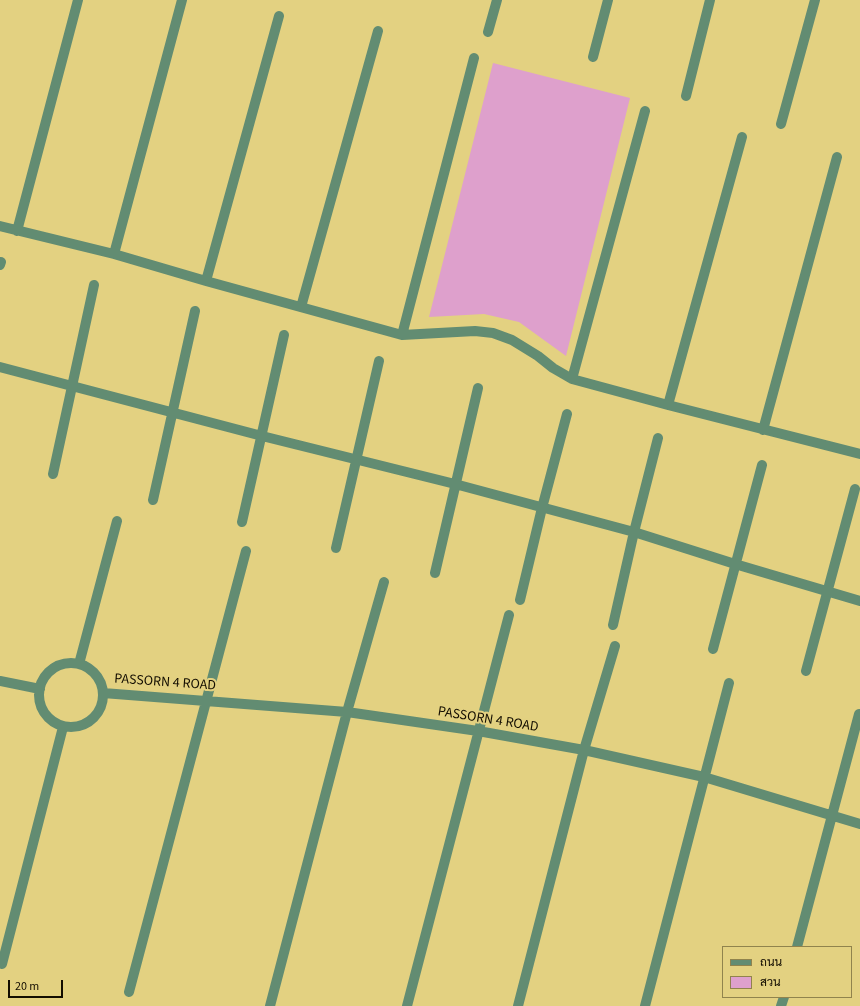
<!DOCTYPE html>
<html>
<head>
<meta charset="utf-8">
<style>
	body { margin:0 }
	#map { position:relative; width:860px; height:1006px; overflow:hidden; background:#e3d181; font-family:"Source Sans 3",Sarabun,sans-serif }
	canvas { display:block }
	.legend { position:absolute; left:722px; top:946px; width:130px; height:52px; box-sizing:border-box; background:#e3d181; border:1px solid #90834d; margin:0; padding:5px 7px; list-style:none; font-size:12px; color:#130d00 }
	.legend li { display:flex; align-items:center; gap:8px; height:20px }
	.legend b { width:20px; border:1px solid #90834d }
	.scale { position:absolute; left:8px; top:980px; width:55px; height:18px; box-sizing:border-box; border:2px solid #130d00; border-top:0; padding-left:5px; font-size:12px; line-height:14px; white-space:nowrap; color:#130d00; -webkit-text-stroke:3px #e3d181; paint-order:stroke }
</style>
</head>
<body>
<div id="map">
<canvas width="860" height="1006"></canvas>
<ul class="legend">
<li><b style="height:5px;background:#628c72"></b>ถนน</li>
<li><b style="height:11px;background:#dea0cc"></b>สวน</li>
</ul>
<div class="scale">20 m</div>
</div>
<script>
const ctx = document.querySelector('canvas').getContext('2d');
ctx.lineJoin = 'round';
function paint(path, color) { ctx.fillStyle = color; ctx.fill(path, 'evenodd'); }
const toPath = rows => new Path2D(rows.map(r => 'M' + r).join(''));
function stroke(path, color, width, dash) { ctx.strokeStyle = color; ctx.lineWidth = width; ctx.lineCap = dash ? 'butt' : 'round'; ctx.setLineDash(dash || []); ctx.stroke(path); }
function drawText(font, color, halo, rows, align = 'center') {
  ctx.font = font + ' "Source Sans 3",sans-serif'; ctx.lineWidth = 4; ctx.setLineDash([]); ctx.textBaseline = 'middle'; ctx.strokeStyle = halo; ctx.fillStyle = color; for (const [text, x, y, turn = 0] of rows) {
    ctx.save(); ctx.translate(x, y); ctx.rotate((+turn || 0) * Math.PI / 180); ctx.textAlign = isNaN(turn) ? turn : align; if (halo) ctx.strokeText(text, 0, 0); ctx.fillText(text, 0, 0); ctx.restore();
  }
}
paint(toPath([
	[493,63,630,98,566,356,519,322,484,314,429,317]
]), '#dea0cc');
stroke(toPath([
	[488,32,497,0],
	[593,57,608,0],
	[686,96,710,0],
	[781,124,815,0],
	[0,226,114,254,206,281,402,335,475,331,493,333,512,340,538,356,553,368,572,379,668,405,860,454],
	[17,231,78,0],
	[114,254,182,0],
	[0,265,1,262],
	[206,281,279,16],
	[301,307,378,31],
	[402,335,474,58],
	[0,367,262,436,455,484,634,532,735,564,860,601],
	[572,379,645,111],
	[668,405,742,137],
	[763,430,837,157],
	[53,474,94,285],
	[153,500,195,311],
	[242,522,284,335],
	[336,548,379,361],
	[435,573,478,388],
	[520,600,542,508,567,414],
	[613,625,634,532,658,438],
	[713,649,762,465],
	'39 695a32 32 0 1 1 64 0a32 32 0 1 1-64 0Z',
	[79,664,117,521],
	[806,671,855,489],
	[0,681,40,689],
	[103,693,347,712,478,731,584,750,704,777,860,824],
	[797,947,859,714],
	[2,964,63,727],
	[129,992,246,551],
	[270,1006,347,712,384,582],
	[407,1006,509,615],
	[518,1006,584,750,615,646],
	[645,1006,729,683],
	[781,1006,784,997]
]), '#628c72', 10);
drawText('14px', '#130d00', '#e3d181', [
	["PASSORN 4 ROAD",165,683,4],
	["PASSORN 4 ROAD",488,720,9]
]);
</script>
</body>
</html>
